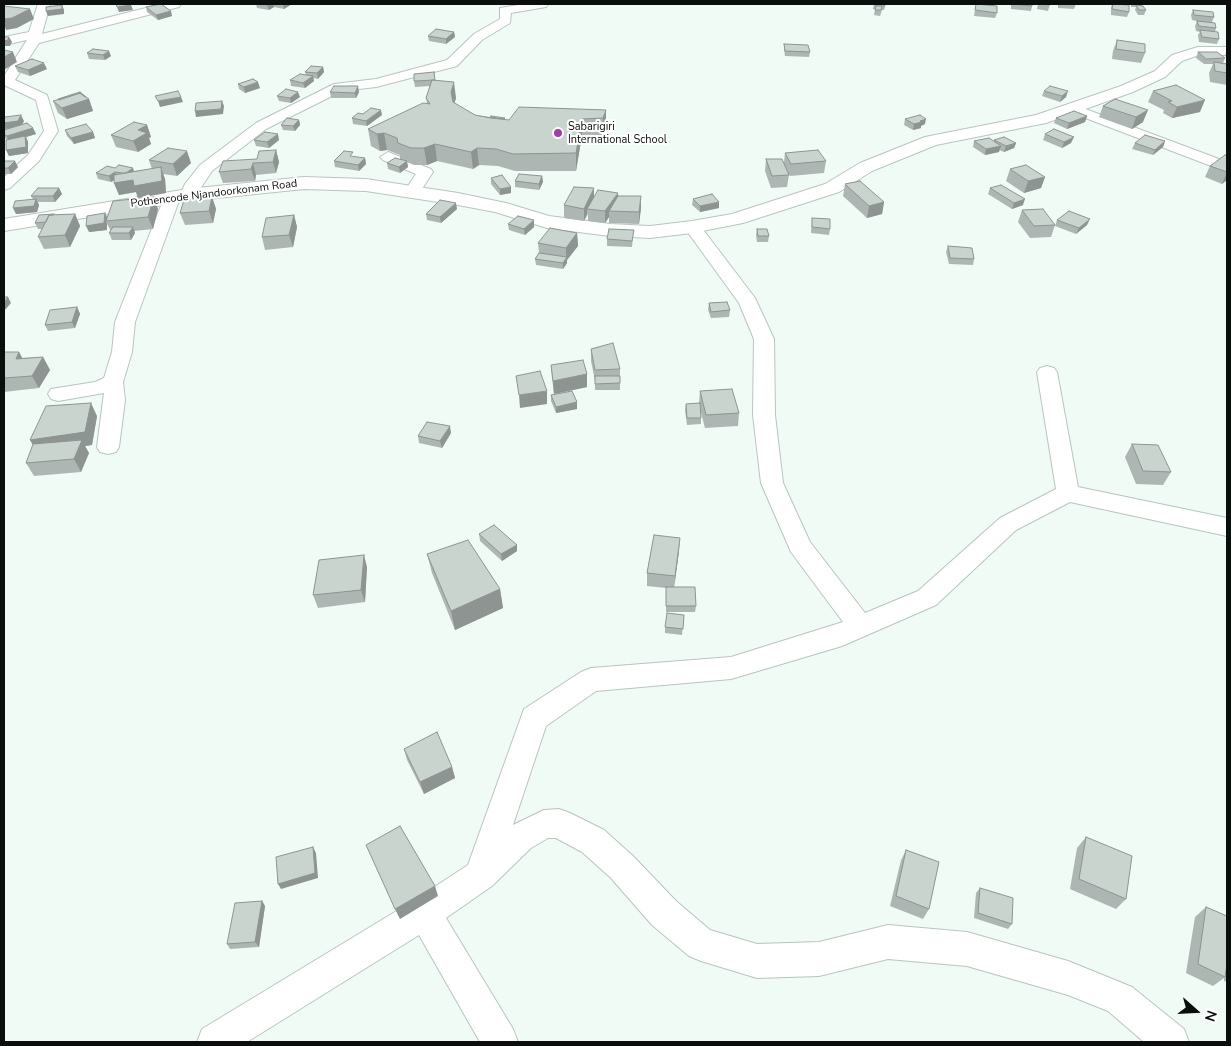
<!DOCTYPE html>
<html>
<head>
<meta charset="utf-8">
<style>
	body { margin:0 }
	#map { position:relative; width:1231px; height:1046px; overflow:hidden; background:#f1fbf6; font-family:"Nunito Sans",sans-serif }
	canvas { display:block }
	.frame { position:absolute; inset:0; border:5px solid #0a0e0c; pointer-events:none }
	.north { position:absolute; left:1171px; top:986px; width:50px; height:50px; -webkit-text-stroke:4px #fff; paint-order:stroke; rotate:109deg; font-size:14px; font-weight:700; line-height:20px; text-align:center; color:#0a0e0c }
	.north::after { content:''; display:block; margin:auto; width:18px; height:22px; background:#0a0e0c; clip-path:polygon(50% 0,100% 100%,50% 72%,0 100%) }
</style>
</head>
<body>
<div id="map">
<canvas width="1231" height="1046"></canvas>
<div class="frame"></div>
<div class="north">N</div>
</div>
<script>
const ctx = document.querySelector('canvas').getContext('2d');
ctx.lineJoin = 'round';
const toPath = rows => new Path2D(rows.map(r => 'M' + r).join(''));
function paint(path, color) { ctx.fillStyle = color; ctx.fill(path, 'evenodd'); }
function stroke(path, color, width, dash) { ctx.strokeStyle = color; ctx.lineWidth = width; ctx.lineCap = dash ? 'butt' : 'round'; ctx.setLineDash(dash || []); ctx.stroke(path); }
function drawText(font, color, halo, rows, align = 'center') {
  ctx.font = font + ' "Nunito Sans",sans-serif'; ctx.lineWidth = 4; ctx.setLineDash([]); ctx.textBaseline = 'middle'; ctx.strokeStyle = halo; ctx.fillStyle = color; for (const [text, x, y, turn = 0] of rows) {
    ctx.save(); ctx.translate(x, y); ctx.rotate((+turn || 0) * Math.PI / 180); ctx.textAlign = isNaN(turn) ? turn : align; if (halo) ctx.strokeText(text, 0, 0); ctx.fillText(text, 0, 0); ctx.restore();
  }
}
paint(toPath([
	[480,4,495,4,493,5,482,5,480,4]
]), '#97819b');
const minor = toPath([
	[38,4,50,4,42,34,162,4,181,4,179,7,39,43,15,80,47,95,58,131,39,161,10,188,4,190,4,177,28,155,44,131,36,100,4,85,4,76,27,40,4,45,4,37,29,32,38,4],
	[524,4,548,4,546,7,511,13,510,23,482,40,457,66,376,87,342,91,266,129,212,171,194,198,182,198,180,195,185,184,200,165,256,123,334,84,376,79,447,60,474,34,500,19,500,8,524,4],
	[1072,104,1227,162,1227,172,1067,111,1065,108,1072,104],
	[388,152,431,169,433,172,418,195,406,195,404,192,416,174,383,160,380,157,388,152],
	[172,193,180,198,135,322,132,352,123,382,125,400,119,447,116,452,108,454,100,452,97,447,104,393,58,401,51,399,48,394,51,389,95,382,104,378,112,352,115,322,164,198,172,193],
	[692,222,698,223,755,298,774,339,775,415,783,483,810,542,865,613,918,591,1000,518,1056,489,1037,372,1040,368,1047,366,1054,368,1057,372,1078,487,1227,518,1227,536,1070,502,1016,530,936,605,842,646,731,679,596,691,546,726,513,825,544,810,559,809,570,813,604,830,633,856,676,901,710,930,757,944,819,942,888,925,967,932,1068,961,1132,987,1184,1029,1189,1042,1144,1042,1108,1011,1068,995,967,966,888,959,819,976,757,978,701,961,689,956,652,925,611,878,582,852,556,838,548,838,531,848,492,886,446,918,513,1029,518,1042,480,1042,419,935,247,1042,197,1042,202,1029,413,901,468,865,524,709,581,672,591,668,731,657,843,622,791,552,761,483,753,415,754,339,739,303,684,227,686,223,692,222]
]);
const secondary = toPath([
	[1198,47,1227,47,1227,55,1199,55,1182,61,1165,77,1133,92,1046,123,936,145,872,171,839,192,743,223,692,233,650,238,610,236,547,228,495,212,458,205,366,191,304,189,188,201,4,231,4,219,188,189,304,177,366,179,458,193,506,203,549,216,610,224,650,226,692,221,732,214,825,184,860,163,925,137,1036,115,1121,86,1155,71,1172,55,1198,47]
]);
stroke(minor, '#b9c4bf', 2);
stroke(secondary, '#b9c4bf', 2);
paint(minor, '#fff');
paint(secondary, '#fff');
paint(toPath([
	[256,4,292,4,284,9,274,7,269,10,257,8],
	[874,4,886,4,884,10,882,10,880,16,874,15,875,9,873,9],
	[976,4,997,13,995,18,974,16],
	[1011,4,1032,4,1032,6,1031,11,1011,9],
	[1038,4,1050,4,1048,11,1037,9],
	[1058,4,1076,4,1074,9,1058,8],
	[1112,4,1129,12,1127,17,1111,15,1111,8],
	[1131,4,1143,4,1142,6,1146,10,1144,15,1138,15,1135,10,1136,7,1131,7],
	[146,7,172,16,158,20,147,12],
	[1193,10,1214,17,1212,22,1216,28,1215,32,1219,39,1217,44,1199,42,1198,35,1200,32,1196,31,1195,26,1197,21,1192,20,1191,15],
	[454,32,455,37,446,44,429,41,428,36],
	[1117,40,1145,53,1141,63,1112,59,1113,51],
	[784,44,810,52,809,57,785,56,784,49],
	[93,49,111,56,105,60,89,59,87,53],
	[1227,50,1227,58,1225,56],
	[1198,52,1225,58,1223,63,1227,64,1227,85,1210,82,1209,73,1213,64,1204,64,1196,58],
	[15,66,47,69,30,76,18,72],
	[323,67,324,72,318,79,313,78,314,81,305,88,291,86,290,80,306,75,305,72],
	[435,80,456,98,454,103,475,115,490,117,505,118,505,120,509,120,606,110,606,126,603,135,582,135,576,171,515,171,498,166,479,165,473,169,437,161,427,165,414,165,407,162,408,167,400,173,388,169,387,163,400,159,400,155,387,150,380,151,371,146,368,129,427,103,426,98,430,86,415,87,414,81],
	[238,84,260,88,245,93,239,89],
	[1044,91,1066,97,1060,102,1042,96],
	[1153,91,1200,112,1172,118,1163,113,1164,110,1148,102],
	[330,92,359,92,356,98,331,98],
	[277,96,300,97,291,103,279,101],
	[87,98,89,99,93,111,67,119,58,113,53,101],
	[1115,99,1143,122,1132,129,1099,117,1103,106],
	[363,114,382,115,367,126,353,124,352,118],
	[1087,116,1085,122,1067,129,1054,123,1056,118],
	[905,119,925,124,921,126,921,128,913,130,904,125],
	[299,120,300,125,295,131,283,130,281,125],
	[24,121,22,124,33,128,36,134,26,137,28,142,28,153,9,156,6,139,4,137,4,130,9,128,4,129],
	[147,125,151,137,149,138,151,144,138,152,116,147,111,135],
	[65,130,93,132,95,138,74,144,67,136],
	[1045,134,1071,143,1062,148,1043,140],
	[254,140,279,140,269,148,256,146],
	[994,140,1016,143,1014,148,1004,152,999,150,999,152,985,155,973,147,974,141,994,141],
	[1165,141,1163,147,1153,155,1132,149,1135,143],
	[276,150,279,162,276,173,256,175,255,181,223,183,219,172,257,159],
	[785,153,826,161,824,173,790,176,787,172,789,175,787,187,771,188,765,171,766,159,784,162],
	[1227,156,1227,180,1222,184,1205,177,1210,166],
	[354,157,365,158,366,164,359,171,335,167,334,161],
	[149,160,191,163,177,176,163,174,165,179,166,193,138,198,136,192,119,195,114,183,114,180,111,182,98,179,96,173,134,171,152,169],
	[4,161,18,167,11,174,4,174],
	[1010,169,1045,177,1041,188,1024,193,1006,181],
	[542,176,543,182,539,190,515,187,515,181],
	[491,178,511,187,511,193,500,195,491,184],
	[845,184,884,202,882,214,867,218,843,196],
	[59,188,62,194,55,202,38,202,39,205,37,212,16,214,33,199,31,196],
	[990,188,1023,205,1012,209,988,194],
	[212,197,216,209,213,223,185,225,180,213],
	[594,197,618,197,641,208,639,224,609,223,609,217,605,223,588,221,588,214,584,221,564,218,564,205],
	[693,199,719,202,719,208,700,212,692,205],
	[158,209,153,229,134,231,135,233,131,240,112,240,109,233,111,231,107,224,107,230,89,232,105,213,107,218],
	[457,209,441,223,427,220,426,214],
	[1022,210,1055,225,1051,237,1030,238,1018,222],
	[54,214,54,215,75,214,80,226,70,247,44,249,38,237,43,229,38,229,35,223],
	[294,215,297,227,293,247,265,250,262,237],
	[812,218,830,229,829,235,811,233],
	[534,220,534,227,525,235,509,230,508,224],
	[1057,220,1087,225,1076,234,1055,226],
	[757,229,769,236,768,242,757,242,756,235],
	[577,233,578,246,567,260,567,263,563,269,536,265,535,259,539,253,538,243],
	[633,237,632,247,607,246,607,239],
	[948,246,974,259,973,265,949,264,946,252],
	[709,303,730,310,729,317,711,318,708,310],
	[77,307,80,314,75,328,48,331,45,325],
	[591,349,620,369,620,390,595,390,595,381,591,361],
	[4,352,19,352,22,358,43,357,50,370,39,388,4,392],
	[551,365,587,374,587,387,554,394,552,378],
	[700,391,739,413,738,426,705,428,700,409,701,418,701,424,687,425,685,410,686,404,699,403],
	[551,395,577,402,577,409,556,413,551,401],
	[97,416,92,445,85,446,89,453,81,472,34,476,26,463,33,445,30,440],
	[451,433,442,448,419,443,418,436],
	[1132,444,1171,472,1163,485,1136,484,1125,457],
	[479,534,517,545,517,551,502,561,480,541],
	[679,551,674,587,696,606,695,612,666,612,666,588,647,586,647,573],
	[427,554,500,589,503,608,455,630,432,573],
	[367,567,365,602,318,608,313,595],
	[684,615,682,635,665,633,665,627],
	[404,749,452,767,455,778,424,794,407,760],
	[1086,837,1126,899,1116,909,1070,889,1077,848],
	[906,850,929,909,923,919,890,906,901,860],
	[980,888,1012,924,1008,929,974,918,976,893],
	[262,901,265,906,259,947,230,949,227,944],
	[1206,907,1227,916,1227,982,1224,981,1224,978,1213,986,1186,973,1195,917]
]), '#adb6b2');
paint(toPath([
	[270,4,273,4,274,7,269,10,267,5],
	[283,4,292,4,284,9],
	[62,5,64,10,64,14,48,16,46,11],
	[131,5,133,10,119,12,117,7],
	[30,9,34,19,17,28,6,30,4,24,4,19],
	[171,11,172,16,158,20,156,15],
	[454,32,455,37,446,44,446,39],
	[9,37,12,42,10,46,4,46,4,41],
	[109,51,111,56,105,60,103,55],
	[13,52,17,62,4,70,4,57],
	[44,63,47,69,30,76,28,70],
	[323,67,324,72,318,79,317,73],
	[313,76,314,81,305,88,303,83],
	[258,82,260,88,245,93,244,87],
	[454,82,456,98,453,108,451,92],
	[358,86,359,92,356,98,355,93],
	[1068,91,1066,97,1060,102,1062,96],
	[298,92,300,97,291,103,290,98],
	[86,97,87,100,89,99,93,111,67,119,62,108],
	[181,97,183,102,160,107,158,101],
	[1205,100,1200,112,1172,118,1177,107],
	[222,101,224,106,223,114,196,117,195,111],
	[381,110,382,115,367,126,366,121],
	[606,110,606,126,603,135,603,118],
	[1148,110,1143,122,1132,129,1136,117],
	[21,115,24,121,21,127,4,129,4,123],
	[1087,116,1085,122,1067,129,1069,123],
	[582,119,582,135,576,171,576,153],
	[926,119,925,124,921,126,921,128,913,130,914,124,920,121],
	[299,120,300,125,295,131,293,126],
	[147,125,151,137,149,138,151,144,138,152,133,141,138,130],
	[33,128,36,134,26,137,28,142,28,153,9,156,6,150,9,142,7,136],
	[93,132,95,138,74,144,71,138],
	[384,133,387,150,380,151,377,134],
	[278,134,279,140,269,148,267,142],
	[1074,137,1071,143,1062,148,1064,142],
	[1165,141,1163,147,1153,155,1155,150],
	[1016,143,1014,148,1004,152,1006,146],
	[435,144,437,161,427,165,424,148],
	[1001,146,999,152,985,155,986,149],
	[477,148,479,165,473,169,471,152],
	[276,150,279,162,276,173,273,162],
	[187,151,191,163,177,176,173,164],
	[365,158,366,164,359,171,358,165],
	[15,161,18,167,11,174,8,168],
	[407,161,408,167,400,173,399,167],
	[253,163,256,175,255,181,251,169],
	[161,167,165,179,166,193,138,198,136,192,119,195,114,183],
	[133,168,135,174,124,174],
	[115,172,118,178,111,182,109,176],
	[1227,172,1227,180,1222,184],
	[542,176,543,182,539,190,539,184],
	[1045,177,1041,188,1024,193,1028,181],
	[511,187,511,193,500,195,500,189],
	[59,188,62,194,55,202,53,196],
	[594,188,594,200,587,209,587,214,584,221,584,209],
	[618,193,618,205,609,211,609,217,605,223,605,211],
	[641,196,641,208,639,224,639,212],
	[154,197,158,209,153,229,148,217],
	[212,197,216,209,213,223,209,211],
	[36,199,39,205,37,212,16,214,13,208],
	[1025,199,1023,205,1012,209,1014,203],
	[719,202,719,208,700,212,700,206],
	[884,202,882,214,867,218,869,206],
	[456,203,457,209,441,223,440,217],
	[105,213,108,219,106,221,107,224,107,230,89,232,86,226],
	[75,214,80,226,70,247,65,235],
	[294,215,297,227,293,247,289,235],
	[1090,219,1087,225,1076,234,1079,228],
	[534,220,534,227,525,235,524,229],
	[133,227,135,233,131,240,129,233],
	[577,233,578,246,567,260,567,263,563,269,563,263,566,258,566,248],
	[8,297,11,303,5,310,4,308,4,302],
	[77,307,80,314,75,328,72,322],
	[19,352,26,365,16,359],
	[43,357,50,370,39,388,32,376],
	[587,374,587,387,554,394,553,381],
	[547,391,547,404,520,408,519,395],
	[577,402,577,409,556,413,556,407],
	[91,403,97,416,92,445,85,446,89,453,81,472,74,459,38,452,30,440],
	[450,426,451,433,442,448,440,441],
	[680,538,679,551,674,589,675,576],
	[517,545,517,551,502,561,501,554],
	[364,555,367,567,365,602,361,590],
	[500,589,503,608,455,630,451,611],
	[452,767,455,778,424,794,420,782],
	[313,847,316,853,318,878,281,889,278,884],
	[435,886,438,896,400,919,395,909],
	[262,901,265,906,259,947,255,942]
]), '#8d9491');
const building = toPath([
	[116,4,131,4,131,5,117,7,116,4],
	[161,4,171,11,156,15,146,7,161,4],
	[258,4,270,4,267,5,258,4],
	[874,4,886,4,885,5,874,4],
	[976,4,997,6,997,13,975,10,976,4],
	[1013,4,1032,4,1032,6,1013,4],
	[1038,4,1050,4,1050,5,1038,4],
	[1113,4,1129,5,1129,12,1112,9,1113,4],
	[62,5,62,9,46,11,46,7,62,5],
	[1136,5,1143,6,1146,10,1139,10,1136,5],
	[4,6,30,9,12,18,4,19,4,6],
	[876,6,882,6,881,10,875,10,876,6],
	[1193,10,1213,12,1214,17,1194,15,1193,10],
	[1197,21,1215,23,1216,28,1199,26,1197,21],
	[436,29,454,32,446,39,428,36,436,29],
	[1200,30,1218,32,1219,39,1202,37,1200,30],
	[4,37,9,37,8,40,4,41,4,37],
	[1117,40,1145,44,1145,53,1116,49,1117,40],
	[784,44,808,45,810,52,785,51,784,44],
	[93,49,109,51,103,55,87,53,93,49],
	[4,50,13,52,4,57,4,50],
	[1198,52,1217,52,1225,58,1206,59,1198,52],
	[32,59,44,63,28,70,15,66,32,59],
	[1214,62,1227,64,1227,73,1215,71,1214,62],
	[311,66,323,67,317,73,305,72,311,66],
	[434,72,435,80,414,81,414,74,434,72],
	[300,74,313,76,303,83,290,80,300,74],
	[253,79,258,82,244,87,238,84,253,79],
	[432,80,454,82,451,92,453,102,475,115,491,118,509,120,519,107,606,110,603,118,582,119,576,153,513,154,496,149,477,148,471,152,435,144,424,148,411,148,398,143,397,138,384,133,377,134,368,129,423,103,430,104,426,98,432,80],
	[1176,85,1205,100,1177,107,1168,102,1172,101,1153,91,1176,85],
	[334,86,358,86,355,93,330,92,334,86],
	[1050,86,1068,91,1062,96,1044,91,1050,86],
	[286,89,298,92,290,98,277,96,286,89],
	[178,91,181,97,158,101,155,96,178,91],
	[80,92,86,97,85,97,80,93,59,100,58,99,80,92],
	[80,93,89,99,62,108,53,101,80,93],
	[1115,99,1148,110,1136,117,1103,106,1115,99],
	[222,101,221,109,195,111,196,103,222,101],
	[371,108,381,110,366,121,352,118,358,113,363,114,371,108],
	[1074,111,1087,116,1069,123,1056,118,1074,111],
	[21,115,18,121,4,123,4,119,5,117,21,115],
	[920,115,926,119,920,121,922,122,914,124,905,119,920,115],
	[491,116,505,118,503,119,490,117,491,116],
	[287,118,299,120,293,126,281,125,287,118],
	[134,122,147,125,138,130,147,133,133,141,111,135,134,122],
	[27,123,33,128,7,136,4,134,4,130,27,123],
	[86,124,93,132,71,138,65,130,86,124],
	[1054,129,1074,137,1064,142,1045,134,1054,129],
	[265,132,278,134,267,142,254,140,265,132],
	[1145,135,1165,141,1155,150,1135,143,1145,135],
	[25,136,26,147,6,150,6,140,25,136],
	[1004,137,1016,143,1006,146,994,140,1004,137],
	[989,138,1001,146,986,149,974,141,989,138],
	[168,148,187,151,173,164,149,160,168,148],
	[276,150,273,162,253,163,251,169,219,172,223,161,257,159,259,151,276,150],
	[818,150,826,161,791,164,785,153,818,150],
	[344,151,353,152,350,156,365,158,358,165,334,161,344,151],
	[1225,155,1227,156,1227,172,1210,166,1225,155],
	[395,158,407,161,399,167,387,163,395,158],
	[766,159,782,159,789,175,772,176,766,159],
	[4,161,15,161,8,168,4,168,4,161],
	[119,165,133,168,126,173,122,173,115,172,109,176,96,173,107,166,115,168,119,165],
	[1026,165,1045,177,1028,181,1010,169,1026,165],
	[161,167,162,181,134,186,133,180,114,183,114,175,161,167],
	[519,174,542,176,539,184,515,181,519,174],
	[502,175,511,187,500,189,491,178,502,175],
	[860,181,884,202,869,206,845,184,860,181],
	[1001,185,1025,199,1014,203,990,188,1001,185],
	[574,187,594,188,584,209,564,205,574,187],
	[38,188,59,188,53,196,31,196,38,188],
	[598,190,618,193,605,211,587,209,598,190],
	[712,194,719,202,700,206,693,199,712,194],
	[618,196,641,196,639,212,609,211,618,196],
	[154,197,148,217,106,221,113,201,154,197],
	[212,197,209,211,180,213,184,200,212,197],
	[36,199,34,206,13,208,15,201,36,199],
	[440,200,456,203,440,217,426,214,440,200],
	[1043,209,1055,225,1034,226,1022,210,1043,209],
	[1069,211,1090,219,1079,228,1057,220,1069,211],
	[105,213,104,223,86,226,87,216,105,213],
	[54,214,53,215,49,215,46,222,35,223,39,215,54,214],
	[75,214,65,235,38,237,49,215,75,214],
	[294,215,289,235,262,237,266,218,294,215],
	[518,216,534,220,524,229,508,224,518,216],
	[812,218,830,219,830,229,812,227,812,218],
	[113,227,133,227,129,233,109,233,113,227],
	[550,228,577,233,566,248,538,243,550,228],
	[609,229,634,230,632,241,607,239,609,229],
	[757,229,767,229,769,236,758,236,757,229],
	[948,246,972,248,974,259,950,258,948,246],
	[539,253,567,257,563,263,535,259,539,253],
	[4,297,8,297,4,302,4,297],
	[727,302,730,310,711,312,709,303,727,302],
	[77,307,72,322,45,325,50,310,77,307],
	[613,343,620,369,595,370,591,349,613,343],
	[4,352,19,352,16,359,43,357,32,376,4,378,4,352],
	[583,360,587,374,553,381,551,365,583,360],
	[540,371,547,391,519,395,516,376,540,371],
	[595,376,620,376,620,383,595,384,595,376],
	[732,389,739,413,706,415,700,391,732,389],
	[572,391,577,402,556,407,551,395,572,391],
	[91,403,85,432,30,440,46,406,91,403],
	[700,403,701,418,687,418,686,404,700,403],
	[427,422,450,426,440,441,418,436,427,422],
	[82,440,74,459,26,463,33,444,82,440],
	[1132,444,1158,445,1171,472,1143,471,1132,444],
	[494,525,517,545,501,554,479,534,494,525],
	[654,535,680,538,675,576,647,573,654,535],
	[468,540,500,589,451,611,427,554,468,540],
	[364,555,361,590,313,595,319,560,364,555],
	[666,587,695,587,696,606,666,606,666,587],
	[667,613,684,615,683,629,665,627,667,613],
	[437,732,452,767,420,782,404,749,437,732],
	[400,826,435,886,395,909,366,845,400,826],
	[1086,837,1132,856,1126,899,1079,879,1086,837],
	[313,847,315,873,278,884,276,857,313,847],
	[906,850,939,862,929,909,896,896,906,850],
	[980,888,1013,898,1012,924,978,913,980,888],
	[262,901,255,942,227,944,235,903,262,901],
	[1206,907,1227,916,1227,964,1225,977,1198,964,1206,907]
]);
paint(building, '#c9d4cf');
stroke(building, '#8d9491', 1);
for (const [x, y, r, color] of [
	[558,133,5,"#9c3fa9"]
]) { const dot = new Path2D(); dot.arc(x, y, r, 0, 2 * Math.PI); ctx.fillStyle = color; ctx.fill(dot); stroke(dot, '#fff', 2); }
drawText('11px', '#0a0e0c', '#fff', [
	["Sabarigiri",568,127],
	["International School",568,140]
], 'left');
drawText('11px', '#0a0e0c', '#fff', [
	["Pothencode Njandoorkonam Road",214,194,-7]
]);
</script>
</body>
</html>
